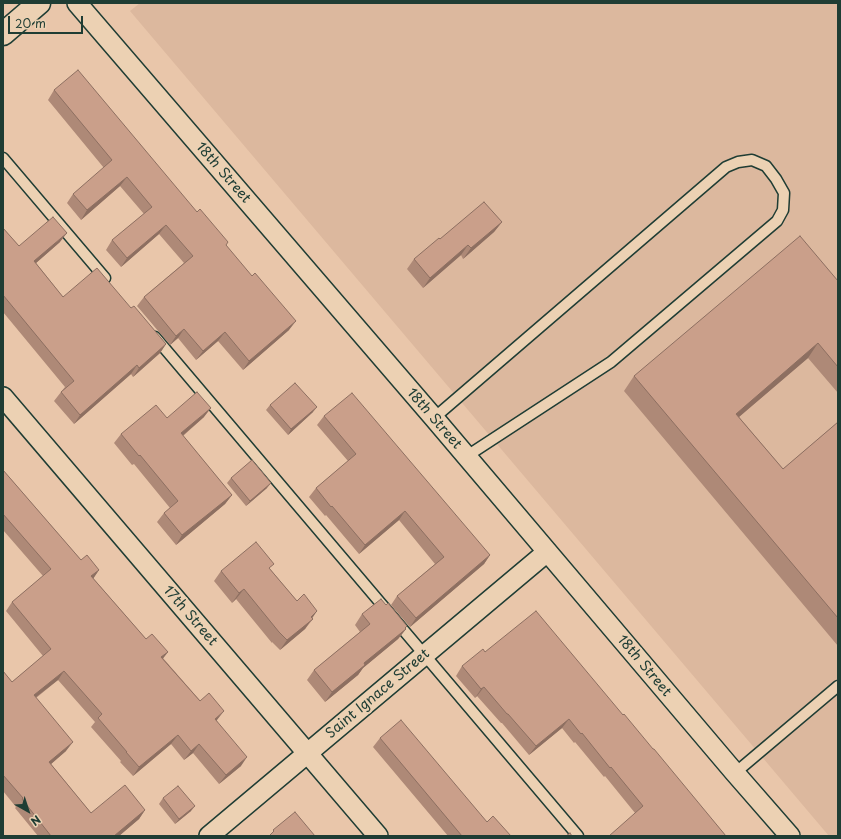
<!DOCTYPE html>
<html>
<head>
<meta charset="utf-8">
<style>
	body { margin:0 }
	#map { position:relative; width:841px; height:839px; overflow:hidden; background:#e9c6aa; font-family:"Playpen Sans",sans-serif }
	canvas { display:block }
	.frame { position:absolute; inset:0; border:4px solid #1f3d34; pointer-events:none }
	.north { position:absolute; left:8px; top:791px; width:40px; height:40px; -webkit-text-stroke:3px #ecd1b3; paint-order:stroke; rotate:141deg; font-size:11px; font-weight:700; line-height:16px; text-align:center; color:#1f3d34 }
	.north::after { content:''; display:block; margin:auto; width:14px; height:18px; background:#1f3d34; clip-path:polygon(50% 0,100% 100%,50% 72%,0 100%) }
	.scale { position:absolute; left:8px; top:16px; width:75px; height:18px; box-sizing:border-box; border:2px solid #1f3d34; border-top:0; padding-left:5px; font-size:12px; line-height:14px; white-space:nowrap; color:#1f3d34; -webkit-text-stroke:3px #ecd1b3; paint-order:stroke }
</style>
</head>
<body>
<div id="map">
<canvas width="841" height="839"></canvas>
<div class="frame"></div>
<div class="north">N</div>
<div class="scale">20 m</div>
</div>
<script>
const ctx = document.querySelector('canvas').getContext('2d');
ctx.lineJoin = 'round';
function paint(path, color) { ctx.fillStyle = color; ctx.fill(path, 'evenodd'); }
const toPath = rows => new Path2D(rows.map(r => 'M' + r).join(''));
function stroke(path, color, width, dash) { ctx.strokeStyle = color; ctx.lineWidth = width; ctx.lineCap = dash ? 'butt' : 'round'; ctx.setLineDash(dash || []); ctx.stroke(path); }
function drawText(font, color, halo, rows, align = 'center') {
  ctx.font = font + ' "Playpen Sans",sans-serif'; ctx.lineWidth = 4; ctx.setLineDash([]); ctx.textBaseline = 'middle'; ctx.strokeStyle = halo; ctx.fillStyle = color; for (const [text, x, y, turn = 0] of rows) {
    ctx.save(); ctx.translate(x, y); ctx.rotate((+turn || 0) * Math.PI / 180); ctx.textAlign = isNaN(turn) ? turn : align; if (halo) ctx.strokeText(text, 0, 0); ctx.fillText(text, 0, 0); ctx.restore();
  }
}
paint(toPath([
	[140,3,838,3,838,836,829,836,130,11]
]), '#dcb89e');
const lane = toPath([
	[3,158,105,278],
	[155,337,578,836],
	[434,418,726,167,738,162,752,160,766,166,776,179,784,193,783,210,777,221,611,362,467,456],
	[735,773,838,686]
]);
const street = toPath([
	[77,3,434,418,735,773,790,836],
	[3,397,378,836],
	[209,836,547,552]
]);
const secondary = toPath([
	[3,34,39,3]
]);
stroke(lane, '#1f3d34', 13);
stroke(street, '#1f3d34', 22);
stroke(secondary, '#1f3d34', 25);
stroke(lane, '#ecd1b3', 10);
stroke(street, '#ecd1b3', 19);
stroke(secondary, '#ecd1b3', 22);
paint(toPath([
	[54,90,197,212,226,245,289,330,243,370,218,341,196,360,178,338,170,345,137,306,144,297,184,263,159,234,121,267,106,250,112,240,144,214,120,186,81,220,67,203,73,194,104,168,48,100],
	[502,222,494,232,463,259,461,255,423,288,407,269,414,259,440,239],
	[3,228,19,246,60,242,36,263,63,297,131,308,166,344,160,353,133,377,131,374,74,424,54,401,61,392,65,387,3,312],
	[838,281,838,393,808,358,739,417,783,469,838,422,838,646,624,391,634,376],
	[270,405,313,412,288,435,266,410],
	[324,416,490,555,484,564,410,627,391,605,397,596,435,564,399,520,359,554,326,515,325,516,309,497,316,488,348,461,317,425],
	[204,417,183,436,232,495,225,504,176,545,157,522,164,513,170,508,134,464,132,465,114,443,121,434,167,418],
	[3,470,81,560,99,570,93,578,146,639,168,652,163,658,217,720,217,721,241,766,219,784,193,753,184,760,171,744,133,776,120,762,121,761,91,727,95,722,58,680,36,698,66,751,51,764,91,813,145,810,139,819,119,836,38,836,15,808,16,807,3,791,3,671,12,682,43,656,6,611,12,602,43,576,3,530],
	[231,478,267,488,246,506,227,483],
	[270,569,297,601,313,619,305,629,280,650,272,642,272,643,236,599,232,603,214,581,221,571],
	[386,605,407,626,405,628,406,629,398,639,363,668,358,675,325,702,307,680,314,670,360,632,355,625,362,614],
	[485,652,623,715,726,836,635,813,605,776,604,777,575,742,574,743,562,728,529,755,502,723,501,723,477,696,475,698,456,676,462,666],
	[380,738,487,822,511,836,448,836,373,747],
	[163,798,191,811,175,824,159,804]
]), '#ae8977');
paint(toPath([
	[127,177,120,186,81,220,87,210],
	[502,222,494,232,463,259,471,248],
	[166,225,159,234,121,267,127,258],
	[67,233,60,242,28,270,34,261],
	[468,245,461,255,423,288,430,278],
	[296,321,289,330,243,370,249,361],
	[184,329,178,338,170,345,176,336],
	[225,332,218,341,196,360,203,351],
	[818,343,808,358,726,428,736,414],
	[166,344,160,353,133,377,139,368],
	[137,365,131,374,74,424,80,415],
	[317,407,313,412,288,435,291,429],
	[211,408,204,417,174,443,181,433],
	[271,483,267,488,246,506,250,501],
	[232,495,225,504,176,545,182,535],
	[405,511,399,520,359,554,365,545],
	[490,555,484,564,410,627,416,618],
	[99,570,93,579,91,576],
	[244,589,236,599,232,603,239,593],
	[317,611,305,629,280,650,287,640,311,617],
	[407,626,403,631,406,629,398,639,363,668,358,675,325,702,332,692,364,663],
	[168,652,161,661,161,657],
	[64,671,58,680,27,704,34,695],
	[484,687,477,696,475,698,481,689],
	[224,711,217,720,208,728,215,719],
	[569,719,562,728,529,755,536,746],
	[178,735,171,744,133,776,139,767],
	[73,742,66,751,43,771,49,762],
	[199,744,193,753,184,760,191,751],
	[247,757,241,766,219,784,226,775],
	[195,806,191,811,175,824,179,819],
	[145,810,139,819,119,836,114,836]
]), '#8d6f61');
const building = toPath([
	[78,70,197,212,200,209,228,242,226,245,252,276,255,273,296,321,249,361,225,332,203,351,184,329,176,336,144,297,193,256,166,225,127,258,112,240,152,207,127,177,87,210,73,194,112,160,54,90,78,70],
	[484,202,502,222,471,248,468,245,430,278,414,259,439,238,440,239,484,202],
	[53,217,67,233,34,261,63,297,97,268,131,308,134,306,166,344,139,368,137,365,80,415,61,392,74,381,3,295,3,228,19,246,53,217],
	[800,236,838,281,838,367,818,343,736,414,783,469,838,422,838,618,634,376,800,236],
	[295,383,317,407,291,429,270,405,295,383],
	[197,392,211,408,181,433,232,495,182,535,164,513,178,501,140,455,139,456,121,434,156,405,167,418,197,392],
	[352,393,490,555,416,618,397,596,444,557,405,511,365,545,332,506,331,507,316,488,356,454,324,416,352,393],
	[252,460,271,483,250,501,231,478,252,460],
	[3,470,81,560,87,555,99,570,91,576,146,639,152,634,168,652,161,657,200,701,209,693,224,711,215,719,247,757,226,775,199,744,191,751,178,735,139,767,126,752,127,752,98,718,102,714,64,671,34,695,73,742,49,762,91,813,125,785,145,810,114,836,51,836,22,799,23,798,3,775,3,671,12,682,51,649,12,602,51,569,3,514,3,470],
	[256,542,274,564,269,568,297,601,304,594,317,611,311,617,313,619,287,640,279,632,244,589,239,593,221,571,256,542],
	[381,599,386,605,388,603,407,626,405,628,406,629,364,663,365,665,332,692,314,670,370,624,362,614,381,599],
	[536,611,623,715,624,714,653,749,654,749,726,836,609,836,643,806,611,767,610,768,582,733,581,734,569,719,536,746,508,714,507,714,484,687,481,689,462,666,483,649,485,652,536,611],
	[401,720,487,822,493,816,511,836,462,836,380,738,401,720],
	[178,786,195,806,179,819,163,798,178,786],
	[295,812,315,836,269,836,274,831,273,830,295,812],
	[570,833,572,836,566,836,570,833]
]);
paint(building, '#ca9f8a');
stroke(building, '#8d6f61', 1);
drawText('14px', '#1f3d34', '#ecd1b3', [
	["18th Street",223,173,49],
	["18th Street",434,419,49],
	["17th Street",190,616,49],
	["18th Street",644,666,50],
	["Saint Ignace Street",378,694,-40]
]);
</script>
</body>
</html>
